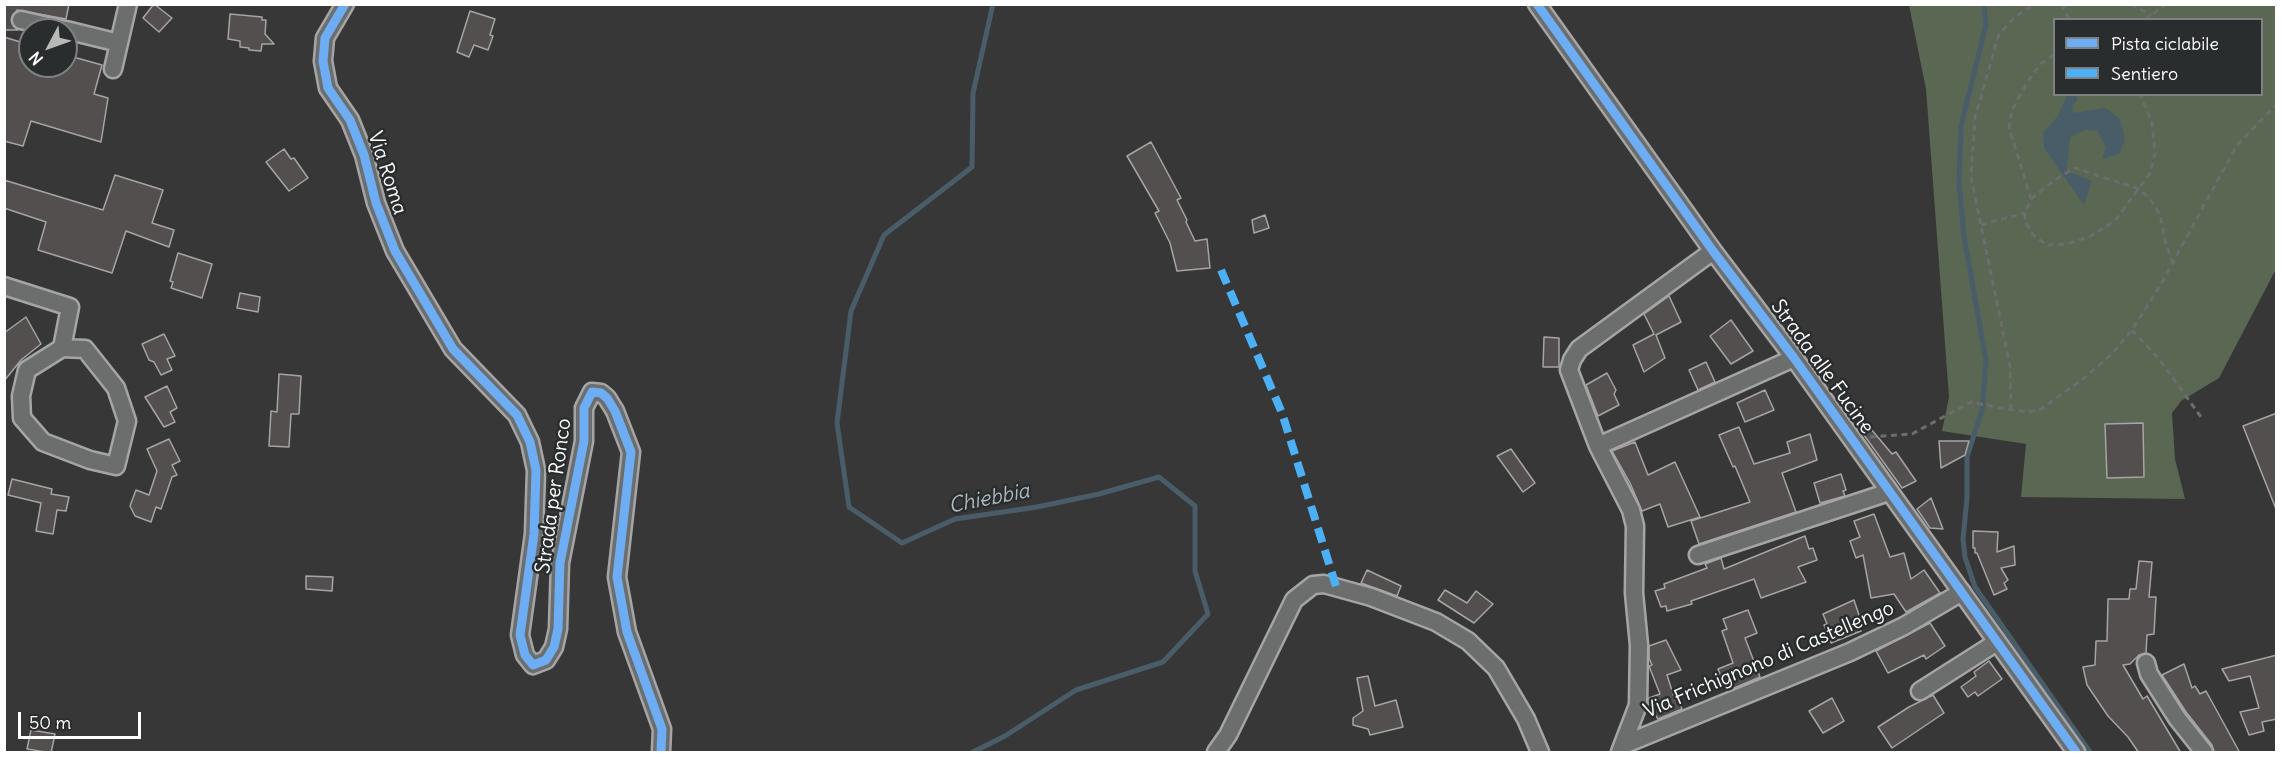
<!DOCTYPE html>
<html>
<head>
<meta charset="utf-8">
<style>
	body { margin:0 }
	#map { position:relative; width:2281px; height:757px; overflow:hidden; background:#383737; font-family:Delius,sans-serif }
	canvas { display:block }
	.frame { position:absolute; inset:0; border:6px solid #fff; pointer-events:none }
	.legend { position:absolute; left:2053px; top:18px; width:210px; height:78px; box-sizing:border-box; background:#2a2d2e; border:2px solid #7f8182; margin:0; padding:8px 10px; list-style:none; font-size:18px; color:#fff }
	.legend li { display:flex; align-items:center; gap:12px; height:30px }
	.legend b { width:30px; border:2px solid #7f8182 }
	.north { position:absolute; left:18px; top:18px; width:60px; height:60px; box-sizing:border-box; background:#2a2d2e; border:2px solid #7f8182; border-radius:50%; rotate:229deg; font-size:16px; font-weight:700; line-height:24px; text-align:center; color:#fff }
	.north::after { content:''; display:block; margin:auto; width:21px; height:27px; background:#b9b9b9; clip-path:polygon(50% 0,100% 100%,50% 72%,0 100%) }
	.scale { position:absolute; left:18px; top:712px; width:123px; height:27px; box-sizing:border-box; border:3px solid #fff; border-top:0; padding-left:8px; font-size:18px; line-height:21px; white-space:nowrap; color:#fff; -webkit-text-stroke:4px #2a2d2e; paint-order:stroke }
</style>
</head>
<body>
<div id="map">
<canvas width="2281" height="757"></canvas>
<div class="frame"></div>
<ul class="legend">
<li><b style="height:8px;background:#6dadf4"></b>Pista ciclabile</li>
<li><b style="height:8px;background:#4cb0f7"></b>Sentiero</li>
</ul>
<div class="north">N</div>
<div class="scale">50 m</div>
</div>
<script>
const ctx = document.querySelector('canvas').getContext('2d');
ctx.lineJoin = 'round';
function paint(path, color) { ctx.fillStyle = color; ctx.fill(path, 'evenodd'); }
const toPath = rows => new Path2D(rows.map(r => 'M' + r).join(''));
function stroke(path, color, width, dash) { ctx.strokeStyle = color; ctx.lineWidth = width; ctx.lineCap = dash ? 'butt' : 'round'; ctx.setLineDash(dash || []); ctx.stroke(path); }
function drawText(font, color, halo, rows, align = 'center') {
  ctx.font = font + ' Delius,sans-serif'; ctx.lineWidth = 5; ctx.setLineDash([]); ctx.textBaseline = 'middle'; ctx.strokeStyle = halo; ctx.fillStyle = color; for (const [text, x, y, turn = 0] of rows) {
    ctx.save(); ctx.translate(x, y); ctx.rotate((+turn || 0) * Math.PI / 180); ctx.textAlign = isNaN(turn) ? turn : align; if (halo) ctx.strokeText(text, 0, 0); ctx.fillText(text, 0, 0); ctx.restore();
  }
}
paint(toPath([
	[1909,5,2276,5,2276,269,2219,378,2181,401,2172,413,2175,459,2185,499,2021,497,2026,444,1942,431,1949,397,1926,89],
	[2054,20,2262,20,2262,94,2054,94]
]), '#596753');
paint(toPath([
	[2068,94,2077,95,2077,100,2072,106,2073,113,2106,108,2120,119,2125,140,2119,154,2102,159,2106,148,2098,131,2085,130,2070,137,2067,171,2092,181,2084,205,2044,148,2043,133,2058,116]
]), '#495d69');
stroke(toPath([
	[1984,4,1986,25,1961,126,1959,182,1964,236,1986,361,1982,410,1967,457,1967,498,1963,539,1965,557,1975,587,2090,752],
	[973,752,1005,736,1076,690,1163,662,1208,614,1195,571,1195,506,1159,477,1099,494,1037,507,955,519,902,543,849,507,837,423,851,311,884,235,972,167,973,93,993,4]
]), '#495d69', 5);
const building = toPath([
	[4,4,69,4,66,19,17,10,11,18,11,24,18,30,4,30,4,4],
	[154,4,172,18,159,32,143,18,154,4],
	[470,11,495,19,490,35,493,36,488,50,474,45,469,57,457,52,470,11],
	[230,14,262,17,262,20,266,20,265,34,274,44,262,44,261,51,249,50,249,48,240,47,240,41,228,39,230,14],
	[4,37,30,45,30,66,66,66,66,55,102,65,94,94,108,98,101,142,31,121,23,146,4,141,4,37],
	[1151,142,1181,198,1177,200,1187,220,1186,222,1195,241,1207,239,1210,268,1177,271,1170,243,1155,213,1159,211,1127,156,1151,142],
	[284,149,291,159,294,158,308,178,289,191,266,162,284,149],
	[115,175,163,190,152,223,174,230,169,247,126,231,112,273,38,250,46,222,4,208,4,180,103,210,115,175],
	[1265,215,1269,228,1254,233,1252,220,1265,215],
	[178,253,212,264,202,298,171,288,173,282,170,281,178,253],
	[240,293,260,297,258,312,237,308,240,293],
	[1669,296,1681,322,1656,335,1665,358,1644,372,1633,345,1654,334,1644,314,1669,296],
	[26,317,41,344,21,360,4,381,4,333,26,317],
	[1731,320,1753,351,1731,364,1710,336,1731,320],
	[164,334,175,356,167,359,172,370,161,375,154,362,149,360,142,344,164,334],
	[1544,337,1559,338,1559,367,1543,367,1544,337],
	[1706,362,1715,382,1698,390,1689,370,1706,362],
	[1607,373,1616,390,1614,394,1619,405,1598,416,1586,385,1607,373],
	[279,374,301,376,299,414,291,414,289,447,269,446,271,411,277,412,279,374],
	[167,386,177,408,170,412,175,422,164,427,145,397,167,386],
	[1765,390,1774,410,1745,422,1737,403,1765,390],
	[2277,413,2277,509,2276,509,2243,426,2277,413],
	[2143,423,2144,477,2107,478,2105,424,2143,423],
	[1739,427,1754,464,1790,453,1787,442,1810,434,1817,460,1782,473,1796,512,1699,544,1691,521,1750,502,1735,466,1733,467,1719,435,1739,427],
	[1871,429,1892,454,1896,452,1916,481,1902,488,1864,435,1871,429],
	[169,439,180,461,172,465,177,475,172,477,161,509,156,507,151,522,135,516,130,506,136,490,149,495,157,471,147,449,169,439],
	[1939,441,1969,441,1965,455,1941,468,1939,441],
	[1635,442,1648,475,1675,462,1700,517,1668,527,1660,504,1642,511,1630,483,1612,451,1635,442],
	[1511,449,1535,483,1523,492,1497,456,1511,449],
	[1841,474,1846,490,1843,491,1845,496,1820,503,1814,483,1841,474],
	[12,479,52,489,51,494,69,497,66,511,57,510,53,534,36,531,41,503,8,495,12,479],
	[1931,498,1943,529,1930,528,1917,509,1931,498],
	[1874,514,1890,557,1904,553,1911,579,1924,570,1940,593,1906,612,1894,594,1871,598,1863,555,1856,558,1850,541,1860,537,1854,521,1874,514],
	[1973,531,1998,532,1997,552,2014,546,2015,565,2001,568,2008,580,2004,583,2007,589,1994,595,1977,553,1975,553,1975,548,1973,548,1973,531],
	[1805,536,1809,549,1813,548,1817,560,1798,567,1806,582,1761,598,1754,579,1691,601,1692,604,1667,611,1666,606,1661,607,1655,591,1665,588,1664,584,1707,568,1705,564,1721,558,1724,569,1805,536],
	[2139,561,2152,562,2149,597,2156,597,2154,634,2147,635,2146,653,2139,655,2130,664,2123,665,2143,699,2147,696,2181,753,2139,753,2128,737,2108,716,2087,685,2083,667,2095,665,2096,641,2107,641,2108,599,2129,599,2130,589,2136,589,2139,561],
	[1367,570,1401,586,1397,596,1361,583,1367,570],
	[306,576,333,577,332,591,306,589,306,576],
	[1445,590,1467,603,1476,591,1493,604,1474,623,1438,600,1445,590],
	[1854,600,1859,615,1856,617,1861,631,1831,643,1824,625,1827,624,1823,614,1854,600],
	[1748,610,1757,633,1745,638,1760,677,1727,691,1718,669,1733,663,1722,631,1727,629,1723,619,1748,610],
	[1930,623,1945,646,1926,659,1924,655,1888,673,1876,651,1930,623],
	[1666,640,1681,670,1667,675,1675,700,1678,699,1682,709,1658,719,1656,716,1652,717,1648,707,1649,698,1660,694,1649,666,1652,665,1649,658,1649,646,1666,640],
	[2277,655,2277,719,2262,722,2264,731,2249,735,2240,712,2259,708,2250,676,2229,681,2222,669,2277,655],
	[1989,661,2002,679,1978,696,1975,692,1968,697,1961,687,1976,676,1974,672,1989,661],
	[2184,664,2192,688,2195,686,2200,694,2206,691,2240,753,2214,753,2212,745,2186,712,2162,675,2184,664],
	[1368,676,1375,706,1396,700,1403,727,1370,735,1368,729,1353,725,1353,718,1363,711,1357,678,1368,676],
	[1933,695,1944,713,1892,748,1878,727,1909,707,1933,695],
	[1832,698,1844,721,1823,733,1809,711,1832,698],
	[31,730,55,734,51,753,27,749,31,730]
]);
paint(building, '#534f4f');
stroke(building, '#a5a5a5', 1.5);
stroke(toPath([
	[4,16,21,20]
]), '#4c4b4b', 16, [16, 8]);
const minor = toPath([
	[345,4,325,38,323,61,328,88,350,120,364,155,376,203,395,251,453,349,517,415,530,442,536,470,534,534,520,635,525,655,533,665,546,660,554,647,558,629,560,563,584,441,584,408,592,392,601,393,607,398,615,411,631,452,617,577,627,632,662,729,661,752],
	[1537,4,1713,251,1794,358,2076,752],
	[21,20,65,30],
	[66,30,119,43],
	[113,69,128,4],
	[4,286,70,307,62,348,27,370,21,396,22,418,43,442,90,460,116,466,127,421,116,388,85,349,62,348],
	[1598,446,1794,358],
	[1698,555,1889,492],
	[2146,663,2149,674,2177,718,2204,752],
	[1920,691,1997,642],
	[1623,745,1850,652,1904,626,1962,592],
	[1216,752,1228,735,1294,600,1313,585,1324,584,1371,597,1436,622,1468,641,1496,668,1526,719,1540,752],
	[1620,752,1638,705,1639,645,1634,593,1635,526,1631,510,1598,446,1569,370,1572,360,1579,349,1713,251]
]);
stroke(minor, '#a5a5a5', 21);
stroke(toPath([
	[2061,4,2070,20],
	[2131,4,2151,15],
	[2063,8,2069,4],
	[2145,20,2166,4],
	[2054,55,2040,64,2027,83,2012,110,2009,127,2031,199,2025,213,2025,221,2033,235,2047,245,2067,244,2091,236,2107,226,2118,217,2150,173,2155,154,2152,123,2140,94],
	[2031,199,2056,179,2075,168,2139,189,2150,199,2160,215,2166,245,2172,262],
	[1981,225,2025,213],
	[2132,330,2160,360,2201,417],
	[2011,410,2010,366,1971,177,1975,117,1999,34,2015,17,2035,4],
	[1870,437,1912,434,1971,402,2011,410,2029,412,2041,409,2083,379,2111,355,2132,330,2160,286,2237,145,2276,105]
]), '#6c6d6d', 3, [6, 4.5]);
stroke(minor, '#6c6d6d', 16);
stroke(toPath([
	[1221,270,1282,413,1336,586]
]), '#4cb0f7', 8, [15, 8]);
stroke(toPath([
	[345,4,325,38,323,61,328,88,350,120,364,155,376,203,395,251,453,349,517,415,530,442,536,470,534,534,520,635,525,655,533,665,546,660,554,647,558,629,560,563,584,441,584,408,592,392,601,393,607,398,615,411,631,452,617,577,627,632,662,729,661,752],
	[1537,4,1713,251,1794,358,2076,752]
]), '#6dadf4', 9);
drawText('20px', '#fff', '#2a2d2e', [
	["Via Roma",387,173,72],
	["Strada alle Fucine",1822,367,54],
	["Strada per Ronco",554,496,-82],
	["Via Frichignono di Castellengo",1769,660,-23]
]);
drawText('italic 21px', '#aeb8be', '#2a2d2e', [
	["Chiebbia",989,499,-11]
]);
</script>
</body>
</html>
